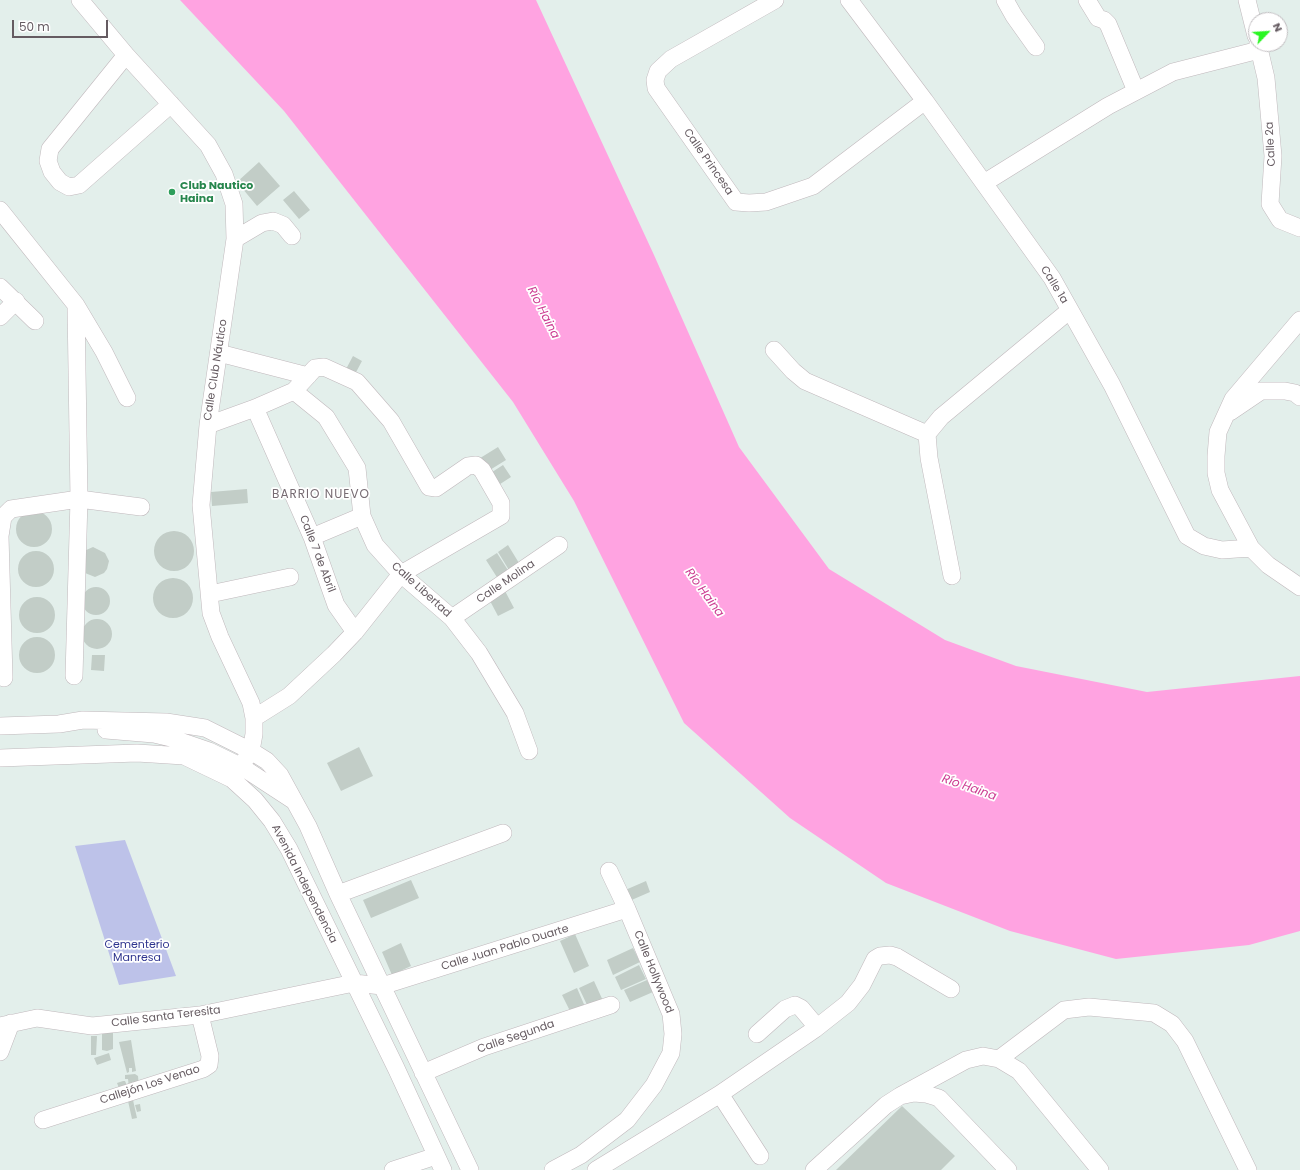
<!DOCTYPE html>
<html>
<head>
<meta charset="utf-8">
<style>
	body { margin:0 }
	#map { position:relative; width:1300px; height:1170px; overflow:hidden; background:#e3efeb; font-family:Poppins,sans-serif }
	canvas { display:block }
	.north { position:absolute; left:1248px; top:12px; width:40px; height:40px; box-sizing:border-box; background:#fff; border:1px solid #c1bdc0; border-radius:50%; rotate:65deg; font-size:11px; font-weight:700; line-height:16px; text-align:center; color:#655b61 }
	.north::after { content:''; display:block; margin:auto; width:14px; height:18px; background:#29f622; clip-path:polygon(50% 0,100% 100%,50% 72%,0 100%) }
	.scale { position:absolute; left:12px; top:20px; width:96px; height:18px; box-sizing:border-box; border:2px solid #655b61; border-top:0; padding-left:5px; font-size:12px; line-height:14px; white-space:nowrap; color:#655b61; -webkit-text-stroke:3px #fff; paint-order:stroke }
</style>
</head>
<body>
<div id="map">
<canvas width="1300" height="1170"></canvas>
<div class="north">N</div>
<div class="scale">50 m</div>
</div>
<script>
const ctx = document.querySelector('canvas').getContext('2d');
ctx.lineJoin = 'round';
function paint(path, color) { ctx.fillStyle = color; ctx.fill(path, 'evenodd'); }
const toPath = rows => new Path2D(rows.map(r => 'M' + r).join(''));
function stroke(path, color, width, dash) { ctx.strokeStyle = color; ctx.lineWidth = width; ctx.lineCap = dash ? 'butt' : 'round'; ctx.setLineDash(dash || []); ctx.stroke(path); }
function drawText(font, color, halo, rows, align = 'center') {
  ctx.font = font + ' Poppins,sans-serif'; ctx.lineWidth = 3.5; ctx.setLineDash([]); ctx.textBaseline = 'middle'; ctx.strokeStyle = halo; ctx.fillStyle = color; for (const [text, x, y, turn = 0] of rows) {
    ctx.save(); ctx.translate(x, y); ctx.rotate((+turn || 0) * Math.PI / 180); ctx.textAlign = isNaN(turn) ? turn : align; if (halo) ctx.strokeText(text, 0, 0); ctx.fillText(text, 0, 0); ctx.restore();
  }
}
paint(toPath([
	[125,840,176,976,119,985,75,846]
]), '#bdc2e9');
paint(toPath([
	[180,0,536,0,654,255,739,447,829,569,945,640,1016,666,1147,692,1300,676,1300,931,1249,945,1116,959,1010,931,886,883,790,818,684,723,574,501,513,402,284,111]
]), '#ffa3e1');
paint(toPath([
	[259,162,280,186,257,206,237,182],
	[294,191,310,210,299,219,283,200],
	[353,356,362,361,354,376,345,371],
	[498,447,506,460,485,473,477,460],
	[503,465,511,477,494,488,486,476],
	[247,489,248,503,212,506,211,492],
	'16 529a18 18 0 1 1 36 0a18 18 0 1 1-36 0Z',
	'154 551a20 20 0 1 1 40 0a20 20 0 1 1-40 0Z',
	[508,545,522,568,512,575,498,552],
	[93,547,105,553,109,561,107,569,104,573,95,577,85,573,84,551],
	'18 569a18 18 0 1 1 36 0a18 18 0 1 1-36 0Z',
	[497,553,511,575,500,582,486,560],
	'153 598a20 20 0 1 1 40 0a20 20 0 1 1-40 0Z',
	'82 601a14 14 0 1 1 28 0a14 14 0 1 1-28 0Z',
	[505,591,514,608,498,616,489,599],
	'19 615a18 18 0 1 1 36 0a18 18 0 1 1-36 0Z',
	'82 634a15 15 0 1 1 30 0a15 15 0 1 1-30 0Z',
	'19 655a18 18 0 1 1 36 0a18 18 0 1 1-36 0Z',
	[92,655,105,655,104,671,91,670],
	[359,747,373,776,341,791,327,763],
	[411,880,419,898,371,918,363,900],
	[646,881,650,892,627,902,623,891],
	[575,934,589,966,574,973,560,941],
	[401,943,411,966,392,975,382,952],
	[633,948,640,962,613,975,607,960],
	[639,965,646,979,621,990,615,977],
	[647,980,653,992,630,1002,624,990],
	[594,981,604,1003,589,1009,579,988],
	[577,988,586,1009,572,1015,562,995],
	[102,1033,113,1033,113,1049,107,1051,102,1050],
	[91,1036,97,1036,96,1055,91,1055],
	[131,1040,136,1071,132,1072,132,1068,129,1068,129,1072,127,1073,119,1042],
	[109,1053,111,1060,97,1065,94,1058],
	[135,1074,138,1076,139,1087,129,1088,128,1079,125,1079,125,1075],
	[123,1081,125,1081,129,1090,121,1093,117,1083],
	[133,1100,137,1118,132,1119,128,1101],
	[140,1104,141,1111,137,1112,135,1105],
	[902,1106,955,1156,941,1170,836,1170]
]), '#c2cdc7');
const minor = toPath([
	[80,0,126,55,208,145,224,174,234,204,235,239,208,425,201,505,211,613,220,637,251,703,254,718,254,734,251,751,232,779],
	[775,0,671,59,658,71,655,80,656,88,736,202,749,203,766,202,813,186,925,101],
	[849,0,925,101,1052,278,1112,385,1187,536,1204,546,1222,550,1251,548],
	[1005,0,1014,16,1036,47],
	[1087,0,1098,18,1104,20,1108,24,1136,91],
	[1247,0,1256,36],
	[1258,44,1266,78,1273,156,1270,204,1280,220,1300,228],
	[126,55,50,149,48,161,52,172,60,182,69,187,79,185,171,104],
	[984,183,1108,106,1173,72,1259,50],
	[0,210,76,305,104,352,127,398],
	[235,239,262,223,273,221,283,225,292,236],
	[0,287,35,321],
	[0,317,16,301],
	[1300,320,1233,399,1218,432,1216,456,1216,473,1220,490,1251,548,1268,565,1300,587],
	[774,350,793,371,805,381,927,434],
	[219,353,308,376],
	[294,391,326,417,357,468,362,516,375,545,401,574,452,618,479,653,515,713,529,751],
	[255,408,312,537,336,605,355,632],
	[1230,412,1261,391,1285,391,1295,393,1300,397],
	[208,425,255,408,294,391,315,368,324,367,357,382,391,421,429,487,436,488,468,466,476,465,482,470,501,503,501,516,401,574,355,632,334,654,289,696,254,718],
	[312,537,362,516],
	[952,576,929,458,927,434,941,417,1070,310],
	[210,594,290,577],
	[452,618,559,545],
	[74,676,79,499,76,305],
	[4,678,0,536,3,517,11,509,79,499,141,507],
	[0,726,59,724,83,720,166,722,205,728,251,751,267,761,280,775,308,826,338,894,470,1170],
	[106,730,154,734,171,738,209,751,242,767,294,801],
	[0,758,137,753,184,756,232,779,255,800,272,821,289,849,396,1068,443,1170],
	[338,894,503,833],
	[0,1026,37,1018,92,1026,200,1015,354,983,382,986,627,909],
	[757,1034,785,1009,795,1005,801,1008,817,1027],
	[0,1052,11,1023],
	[999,1059,1064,1010,1089,1007,1154,1013,1172,1024,1185,1041,1248,1170],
	[423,1073,484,1047,611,1005],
	[720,1094,760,1156],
	[900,1096,966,1060,983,1056,999,1059,1019,1071,1100,1170],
	[43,1120,203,1069,209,1065,210,1056,200,1015],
	[393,1170,436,1156],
	[553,1170,581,1155,627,1120,654,1085,671,1053,673,1034,671,1014,627,909,609,871],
	[596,1170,720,1094,815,1029,848,1003,862,985,875,959,880,956,890,955,897,957,951,989],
	[814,1170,886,1105,900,1096,914,1093,926,1094,939,1098,1008,1170]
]);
stroke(minor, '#c0b8bc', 18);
stroke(minor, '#fff', 17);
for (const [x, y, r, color] of [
	[172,192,4,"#2e9e5b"]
]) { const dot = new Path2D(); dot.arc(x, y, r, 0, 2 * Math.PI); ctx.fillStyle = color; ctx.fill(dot); stroke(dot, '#fff', 1.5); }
drawText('11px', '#655b61', '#fff', [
	["Calle 2a",1271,144,-93],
	["Calle Princesa",708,162,55],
	["Calle 1a",1054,285,58],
	["Calle Club Náutico",216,370,-81],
	["Calle 7 de Abril",317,554,69],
	["Calle Molina",506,582,-34],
	["Calle Libertad",421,590,42],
	["Avenida Independencia",304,884,63],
	["Calle Juan Pablo Duarte",505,948,-17],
	["Calle Hollywood",653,972,68],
	["Calle Santa Teresita",166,1017,-7],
	["Calle Segunda",516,1037,-19],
	["Callejón Los Venao",150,1085,-18]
]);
drawText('bold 11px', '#27864d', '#fff', [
	["Club Nautico",180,186],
	["Haina",180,199]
], 'left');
drawText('11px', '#30368f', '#fff', [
	["Cementerio",137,945],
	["Manresa",137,958]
]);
drawText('italic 12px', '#cc3c92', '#fff', [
	["Río Haina",543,313,63],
	["Río Haina",704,593,54],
	["Río Haina",969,788,19]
]);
ctx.letterSpacing = '1px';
drawText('12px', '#776c73', '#fff', [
	["BARRIO NUEVO",321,495]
]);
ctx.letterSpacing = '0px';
</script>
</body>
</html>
